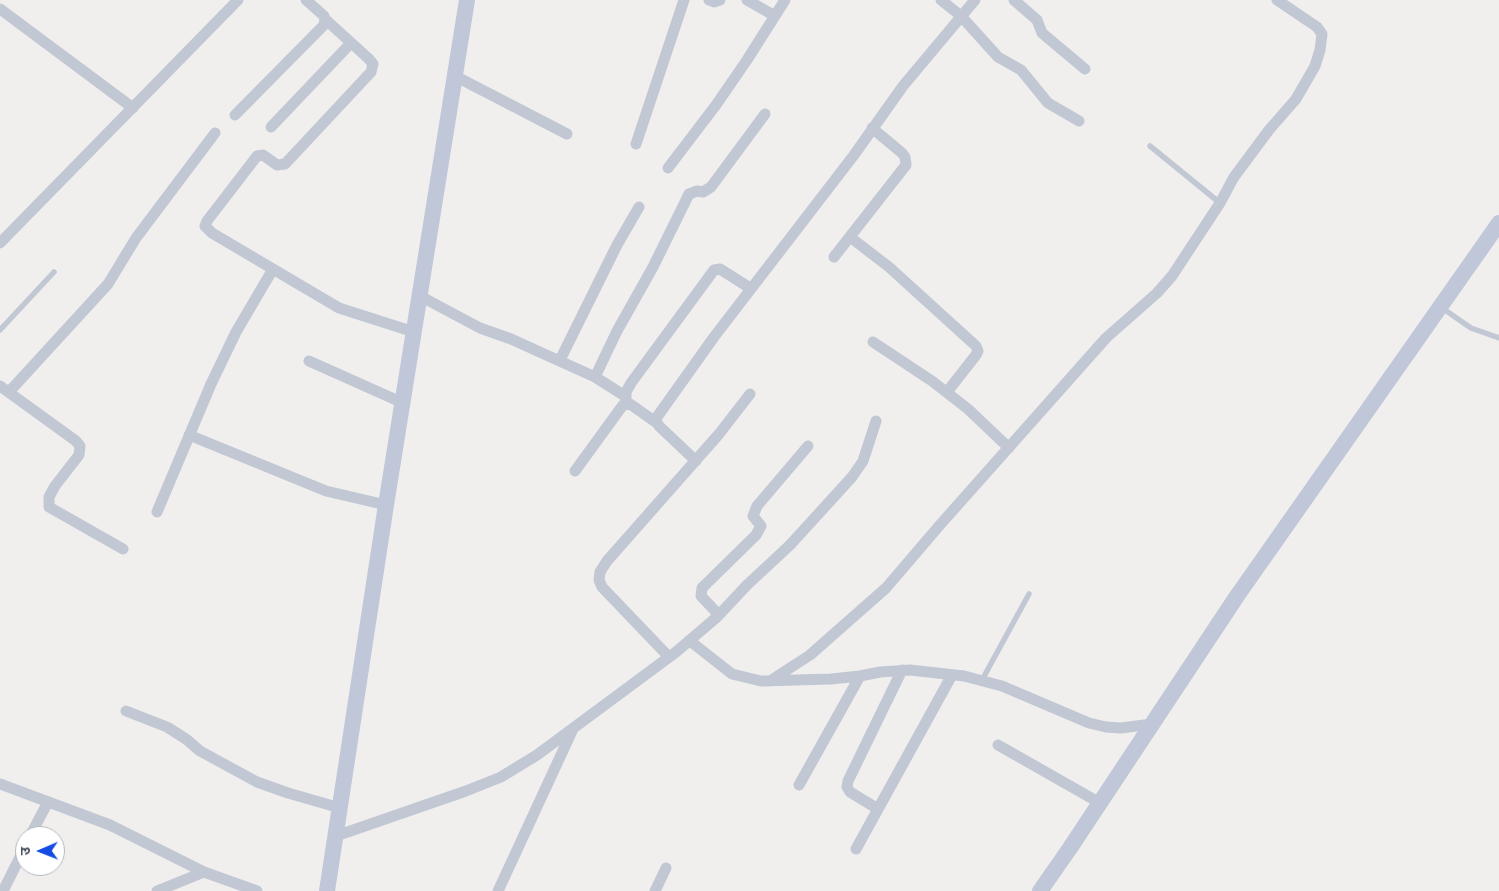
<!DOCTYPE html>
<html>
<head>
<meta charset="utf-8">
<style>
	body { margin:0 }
	#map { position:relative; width:1499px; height:891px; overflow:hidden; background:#f1efee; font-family:"Fira Sans","Noto Sans Devanagari",sans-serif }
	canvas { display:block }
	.north { position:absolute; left:15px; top:826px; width:50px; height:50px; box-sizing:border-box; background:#fff; border:1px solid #b5b8be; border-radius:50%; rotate:269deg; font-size:14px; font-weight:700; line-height:20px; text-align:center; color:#464e5c }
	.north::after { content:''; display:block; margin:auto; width:18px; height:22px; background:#154ce3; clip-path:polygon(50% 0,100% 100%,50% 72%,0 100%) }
</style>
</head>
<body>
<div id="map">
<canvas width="1499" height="891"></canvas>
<div class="north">उ</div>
</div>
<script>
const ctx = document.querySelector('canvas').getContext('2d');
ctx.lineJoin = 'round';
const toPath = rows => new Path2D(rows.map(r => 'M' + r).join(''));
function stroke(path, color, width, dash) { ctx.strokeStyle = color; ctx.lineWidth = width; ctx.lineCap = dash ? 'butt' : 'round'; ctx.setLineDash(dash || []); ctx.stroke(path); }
stroke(toPath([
	[1150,146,1220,203],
	[1442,308,1471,328,1499,338],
	[0,330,54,272],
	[982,680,1029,594]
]), '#c1c8d4', 5.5);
stroke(toPath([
	[709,0,714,2,720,0],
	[747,0,775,16],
	[941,0,961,16,998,57,1021,70,1048,103,1079,121],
	[1014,0,1037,20,1042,33,1085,69],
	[0,9,133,108],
	[325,19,369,59,373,64,371,72,285,164,277,165,263,155,257,156,207,221,205,226,212,233,339,308,414,332],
	[455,76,567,134],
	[235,115,324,25,325,19,324,16,306,0],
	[271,127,351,43],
	[636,144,684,0],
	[668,168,716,105,747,60,785,0],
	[850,237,889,267,976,346,978,351,976,355,947,392],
	[0,243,238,0],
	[834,257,906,165,905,157,902,153,872,128],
	[420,296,480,328,511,339,595,377,625,396],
	[873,342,932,381,968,409,1009,448],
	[560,360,617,245,639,207],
	[309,361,403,403],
	[595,377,617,331,653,267,689,194,697,191,703,192,711,187,765,114],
	[0,386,76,441,80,446,79,455,55,486,49,497,49,507,123,549],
	[9,392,108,284,136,238,215,133],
	[626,402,626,392,631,383,714,270,720,269,750,288],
	[189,435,326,491,386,505],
	[696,461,659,426,656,420,657,417,714,337,854,155,903,86,975,0],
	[575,471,623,405,630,404,657,423],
	[157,512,211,384,236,332,273,269],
	[719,615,701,596,702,588,756,535,761,526,753,516,757,506,808,446],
	[690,641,732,674,761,681,831,679,860,676,880,672,910,670,964,676,1002,686,1089,723,1106,727,1121,728,1152,724],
	[669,657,602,587,599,580,600,572,607,561,719,434,750,394],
	[770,681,810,655,886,588,939,526,1106,338,1157,293,1172,276,1220,203,1234,177,1269,130,1296,99,1315,66,1320,50,1322,34,1317,27,1277,0],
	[126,711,167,727,186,739,200,751,257,782,288,793,340,808],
	[998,745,1100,803],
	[0,784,110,825,204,872,257,891],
	[799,785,860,676],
	[878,809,850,792,847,787,848,781,902,670],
	[30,836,48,802],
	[336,836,466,791,501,777,537,755,676,652,717,617,747,585,790,545,852,477,863,461,876,421],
	[856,849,952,675],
	[3,891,25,847],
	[157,891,204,872],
	[498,891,573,729],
	[655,891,666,868]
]), '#c1c8d4', 11);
stroke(toPath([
	[327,891,386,505,467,0],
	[1040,891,1070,848,1237,596,1499,223]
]), '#c0c7d8', 16);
</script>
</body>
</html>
